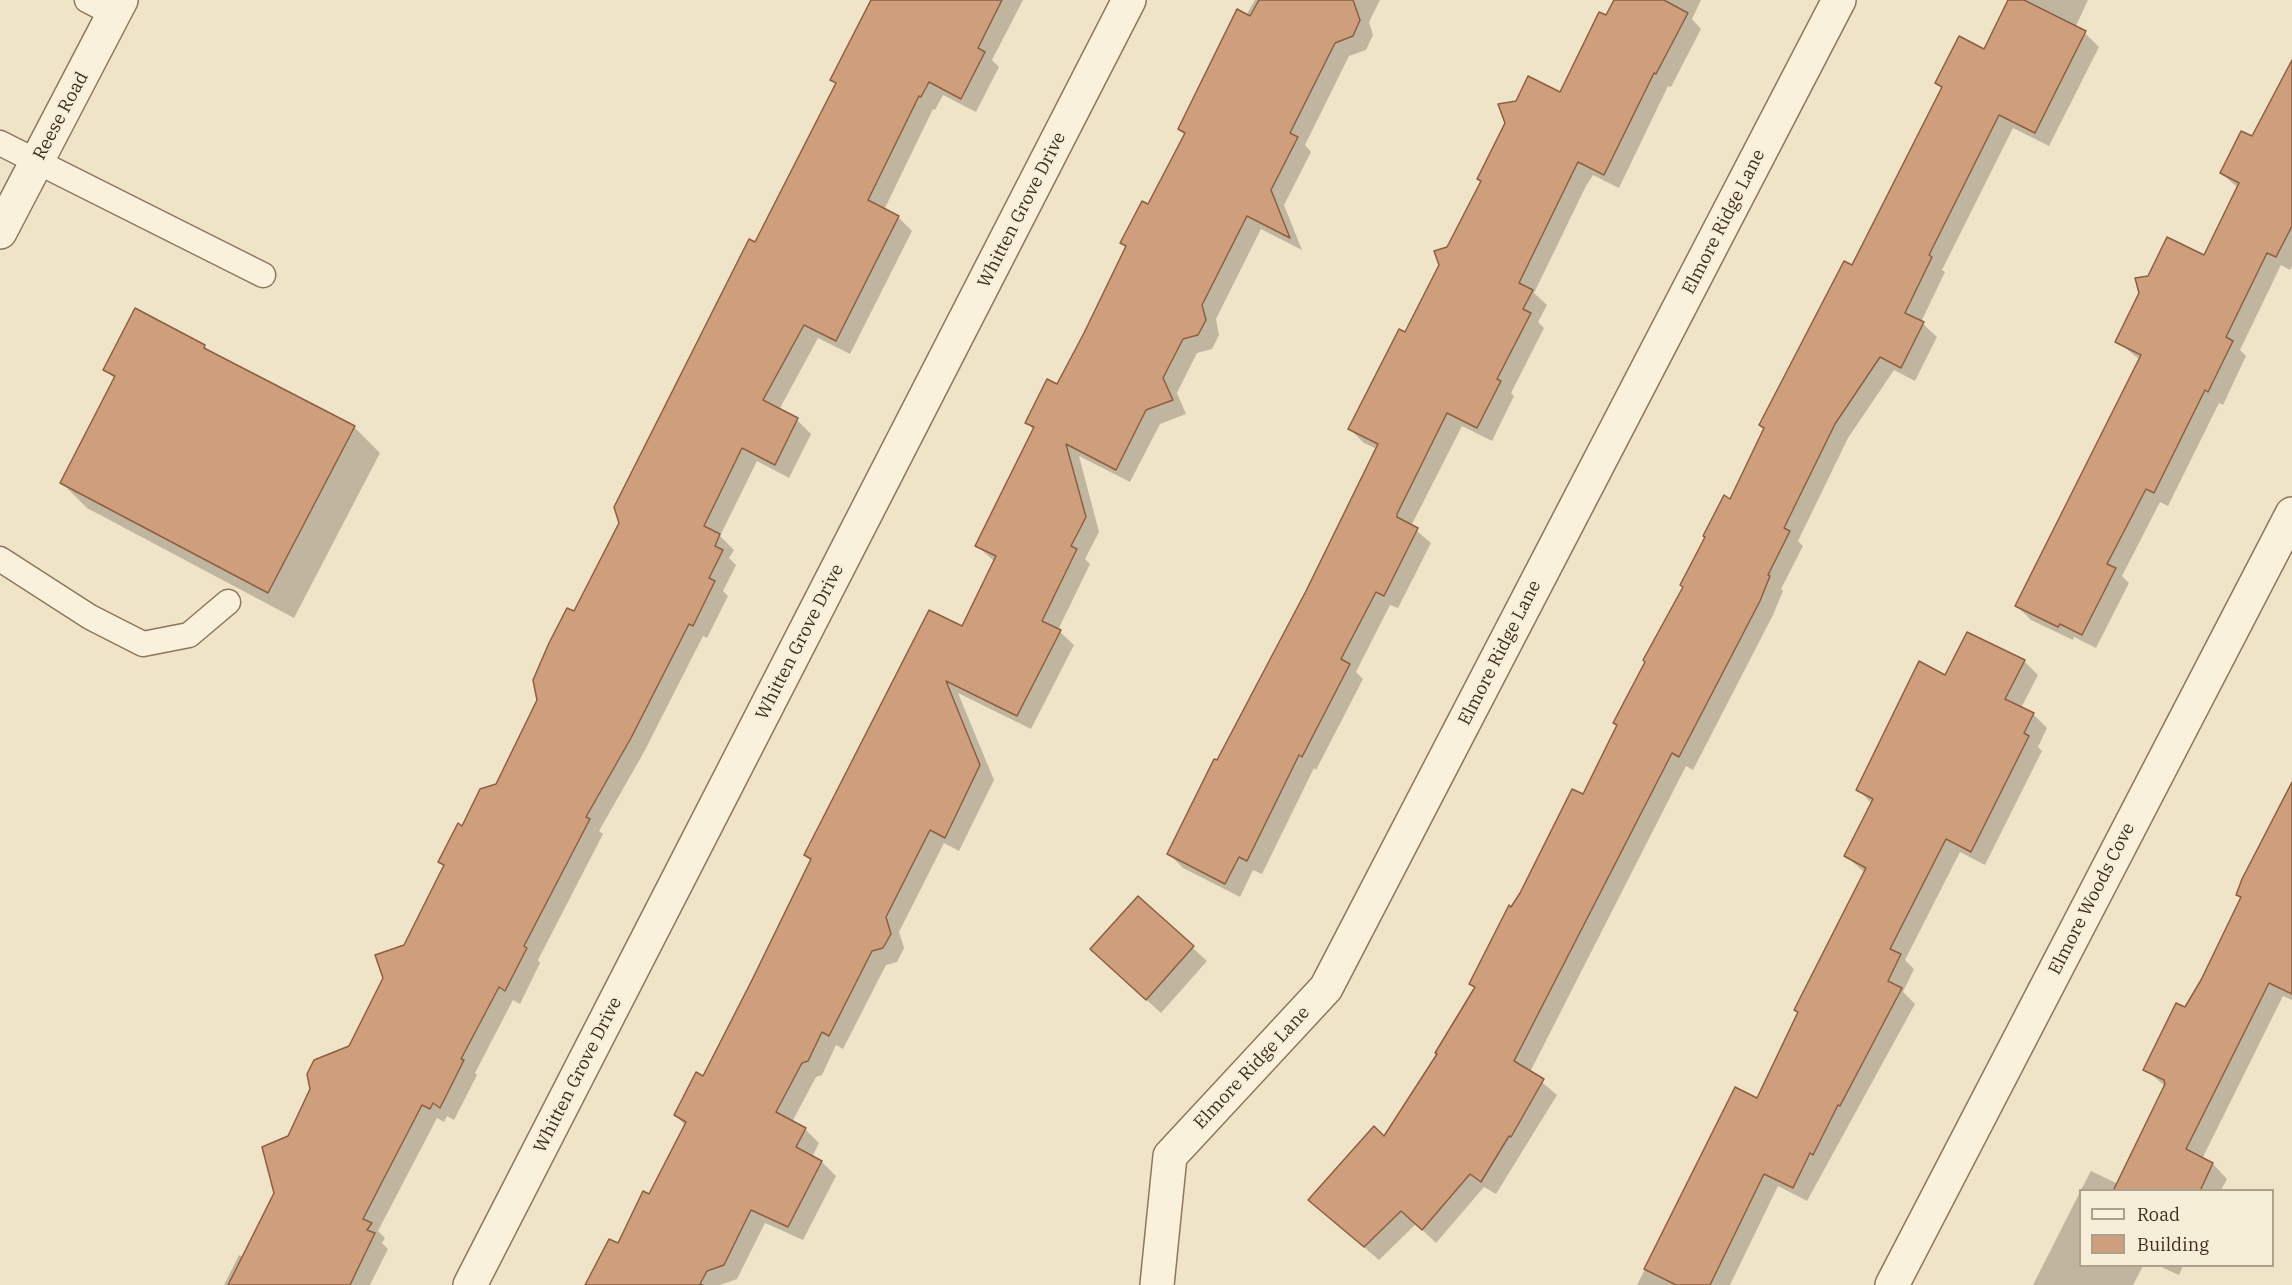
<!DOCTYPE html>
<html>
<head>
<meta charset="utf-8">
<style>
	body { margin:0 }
	#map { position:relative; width:2292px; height:1285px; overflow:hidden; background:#f0e4c8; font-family:"IBM Plex Serif",serif }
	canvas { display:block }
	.legend { position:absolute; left:2079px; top:1189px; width:195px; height:78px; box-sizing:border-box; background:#f7eed8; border:2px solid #ada18e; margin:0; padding:8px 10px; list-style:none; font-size:18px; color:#3d2e20 }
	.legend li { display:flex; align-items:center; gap:12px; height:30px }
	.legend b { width:30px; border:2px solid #ada18e }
</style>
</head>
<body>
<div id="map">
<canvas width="2292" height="1285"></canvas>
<ul class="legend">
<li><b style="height:8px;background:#faf1dc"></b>Road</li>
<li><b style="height:16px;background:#cf9f7d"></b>Building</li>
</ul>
</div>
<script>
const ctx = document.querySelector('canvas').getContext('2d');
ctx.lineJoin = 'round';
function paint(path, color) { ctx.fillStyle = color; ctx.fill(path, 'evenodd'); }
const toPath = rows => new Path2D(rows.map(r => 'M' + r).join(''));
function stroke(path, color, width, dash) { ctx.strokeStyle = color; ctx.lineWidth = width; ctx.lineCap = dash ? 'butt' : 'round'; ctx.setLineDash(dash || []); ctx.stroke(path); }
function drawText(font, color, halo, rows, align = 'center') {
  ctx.font = font + ' "IBM Plex Serif",serif'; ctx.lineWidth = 4.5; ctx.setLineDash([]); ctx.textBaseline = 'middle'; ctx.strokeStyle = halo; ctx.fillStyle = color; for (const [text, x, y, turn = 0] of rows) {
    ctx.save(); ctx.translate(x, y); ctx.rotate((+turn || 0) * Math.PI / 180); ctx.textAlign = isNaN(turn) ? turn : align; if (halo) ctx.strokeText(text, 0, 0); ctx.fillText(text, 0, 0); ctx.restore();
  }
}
paint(toPath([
	[873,0,1023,0,992,60,999,67,976,112,943,95,935,110,933,109,884,210,898,217,912,231,850,354,818,338,779,410,797,420,811,434,789,478,757,461,720,536,734,550,729,558,736,565,723,591,728,596,707,638,703,636,644,752,599,831,603,834,538,960,540,963,520,1004,513,1000,475,1073,477,1075,454,1120,447,1116,444,1122,437,1118,378,1231,385,1238,382,1243,388,1249,370,1285,224,1285,239,1255,243,1257,276,1193,289,1137,350,1048,445,867,440,861,497,785,539,700,575,613,837,85,832,80],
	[1255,0,1380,0,1369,22,1373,35,1366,50,1349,56,1305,145,1311,152,1284,205,1302,250,1261,229,1216,319,1219,335,1212,349,1197,353,1177,393,1186,414,1160,424,1130,482,1079,456,1099,532,1085,559,1090,564,1058,630,1074,645,1031,729,958,693,994,780,959,851,944,843,899,932,904,948,897,962,886,965,843,1049,836,1045,822,1075,816,1077,792,1122,805,1129,819,1143,812,1157,822,1162,836,1176,803,1240,765,1223,737,1279,720,1285,587,1285,618,1245,650,1196,686,1126,675,1115,704,1078,812,860,806,855,963,628,995,562,977,546,1034,430,1027,423,1058,386,1127,248,1122,243,1149,206,1186,135,1180,128],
	[1616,0,1701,0,1692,19,1701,29,1671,87,1668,86,1619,188,1593,175,1586,186,1534,293,1547,305,1538,322,1544,328,1511,393,1514,396,1492,441,1462,426,1411,526,1431,543,1398,608,1390,605,1356,672,1363,679,1316,770,1314,768,1262,874,1253,870,1240,897,1183,868,1169,854,1307,592,1377,449,1364,443,1350,429,1405,334,1482,182,1479,179,1560,94],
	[2010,0,2088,0,2075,28,2085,33,2099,47,2049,146,2013,128,1942,270,1945,272,1921,322,1937,337,1915,381,1894,370,1848,438,1798,541,1803,546,1781,589,1783,591,1773,615,1693,770,1686,766,1530,1072,1557,1095,1496,1194,1484,1187,1436,1243,1416,1224,1379,1260,1324,1213,1384,1138,1438,1055,1476,988,1471,984,1511,909,1584,796,1618,726,1615,723,1942,89,1937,83,1984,51],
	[2292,63,2292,267,2290,270,2281,265,2240,350,2246,356,2223,405,2219,403,2168,506,2160,502,2122,576,2129,583,2096,648,2074,637,2073,640,2031,620,2017,606,2140,360,2117,341,2149,277,2205,257,2238,188,2221,173,2253,138],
	[204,346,212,354,354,427,380,453,294,618,87,508,62,483,115,379,105,370],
	[2024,661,2038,675,2021,708,2033,714,2047,728,2038,747,2042,751,1985,865,1960,852,1905,960,1914,969,1903,992,1915,1004,1807,1201,1778,1186,1730,1285,1637,1285,1736,1089,1758,1100,1799,1014,1796,1010,1865,873,1846,856,1872,804,1858,789,1946,677],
	[2292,783,2292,1000,2283,996,2202,1159,2213,1164,2227,1179,2221,1190,2081,1190,2091,1171,2118,1184,2166,1087,2145,1069,2186,1009,2202,980,2242,898,2238,894],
	[1138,898,1207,961,1161,1013,1106,963],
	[2080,1192,2080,1266,2143,1266,2133,1285,2033,1285],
	[2159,1266,2183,1266,2179,1275]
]), '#0003');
const building = toPath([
	[871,0,1002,0,978,48,985,52,961,99,929,82,921,97,919,96,868,200,899,216,836,341,804,325,763,400,798,418,775,465,742,448,704,526,720,534,715,546,723,550,709,578,715,581,693,626,689,624,631,738,586,817,590,819,524,946,527,948,505,991,499,987,461,1059,464,1060,440,1108,433,1103,430,1109,422,1105,381,1184,363,1219,372,1223,367,1230,375,1233,350,1285,228,1285,274,1193,262,1147,288,1136,310,1089,307,1074,314,1060,349,1046,383,978,375,955,404,945,444,865,438,862,458,823,462,826,480,789,496,784,537,700,533,680,549,643,567,608,574,611,619,523,614,507,749,239,755,242,836,83,830,80,871,0],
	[1259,0,1353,0,1360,20,1353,36,1335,43,1290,133,1298,137,1271,190,1290,238,1247,216,1202,305,1206,320,1198,335,1183,339,1163,378,1173,400,1146,410,1116,470,1066,444,1086,517,1071,546,1077,549,1042,621,1061,630,1017,716,946,681,980,765,945,838,930,830,886,917,891,934,883,948,872,951,829,1036,822,1032,808,1061,802,1063,776,1112,806,1128,796,1147,822,1161,788,1227,751,1210,724,1265,707,1271,700,1284,703,1285,585,1285,609,1239,618,1243,643,1191,649,1194,686,1122,674,1115,696,1072,703,1076,752,980,811,859,804,855,929,610,962,626,996,556,975,546,1034,427,1025,423,1047,379,1057,384,1084,333,1126,246,1120,243,1142,201,1148,204,1185,133,1178,129,1237,9,1250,16,1259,0],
	[1614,0,1664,0,1688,13,1656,74,1654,73,1604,175,1578,162,1573,172,1519,283,1533,290,1523,309,1531,313,1497,379,1501,381,1477,428,1447,413,1397,514,1397,517,1418,528,1384,596,1376,592,1341,659,1350,664,1302,757,1299,755,1247,861,1239,857,1225,884,1167,854,1214,759,1217,760,1306,591,1378,444,1348,429,1399,329,1405,332,1439,265,1434,251,1447,247,1481,181,1477,179,1505,123,1498,104,1516,101,1528,76,1560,92,1599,12,1606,15,1614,0],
	[2008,0,2024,0,2086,31,2035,133,1999,115,1929,255,1932,257,1905,313,1924,322,1901,368,1880,357,1835,424,1784,528,1790,531,1768,575,1770,576,1760,601,1679,757,1672,753,1514,1061,1544,1079,1511,1137,1509,1136,1481,1182,1470,1174,1422,1230,1401,1211,1364,1247,1308,1200,1374,1126,1384,1136,1437,1054,1435,1053,1475,987,1469,984,1509,905,1511,907,1520,893,1572,789,1583,794,1617,725,1613,723,1645,662,1643,660,1683,587,1680,585,1705,537,1703,536,1724,495,1730,499,1764,428,1759,425,1844,261,1852,265,1942,87,1935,83,1959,36,1984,49,2008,0],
	[2292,60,2292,226,2276,257,2267,253,2226,337,2233,341,2208,392,2205,390,2154,493,2146,489,2107,564,2116,568,2082,635,2060,624,2058,627,2015,606,2141,355,2115,342,2139,293,2135,278,2148,276,2167,237,2204,255,2239,183,2220,173,2241,131,2252,136,2292,60],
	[135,308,205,345,204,348,355,426,268,593,60,483,115,376,103,370,135,308],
	[1967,632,2025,660,2005,699,2034,713,2024,733,2029,736,1971,852,1946,839,1890,949,1901,954,1888,981,1902,988,1840,1106,1838,1105,1813,1155,1810,1153,1793,1188,1764,1174,1710,1285,1676,1285,1644,1269,1735,1087,1757,1098,1798,1012,1794,1010,1866,868,1844,856,1873,799,1856,790,1919,661,1945,675,1967,632],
	[2292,782,2292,994,2269,983,2186,1149,2213,1163,2200,1191,2113,1191,2165,1084,2164,1080,2143,1070,2176,1003,2185,1007,2201,980,2241,897,2236,895,2242,879,2292,782],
	[1138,896,1194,946,1146,1000,1090,949,1138,896]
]);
paint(building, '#cf9f7d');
stroke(building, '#8d5f41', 1.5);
const lane = toPath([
	[87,0,114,14],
	[0,143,263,275],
	[0,559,90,617,143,644,189,635,228,602]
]);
const street = toPath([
	[0,232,121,0],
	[470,1285,1129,0],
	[1157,1285,1170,1156,1326,988,1839,0],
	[1892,1285,2292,514]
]);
stroke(lane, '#8d765c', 27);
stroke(street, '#8d765c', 36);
stroke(lane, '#faf1dc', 24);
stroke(street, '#faf1dc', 33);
drawText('18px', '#3d2e20', '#f7eed8', [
	["Reese Road",61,116,-62],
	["Whitten Grove Drive",1022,210,-63],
	["Elmore Ridge Lane",1724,222,-63],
	["Whitten Grove Drive",800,642,-63],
	["Elmore Ridge Lane",1500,653,-63],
	["Elmore Woods Cove",2092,899,-63],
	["Elmore Ridge Lane",1252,1068,-47],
	["Whitten Grove Drive",578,1075,-63]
]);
</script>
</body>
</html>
